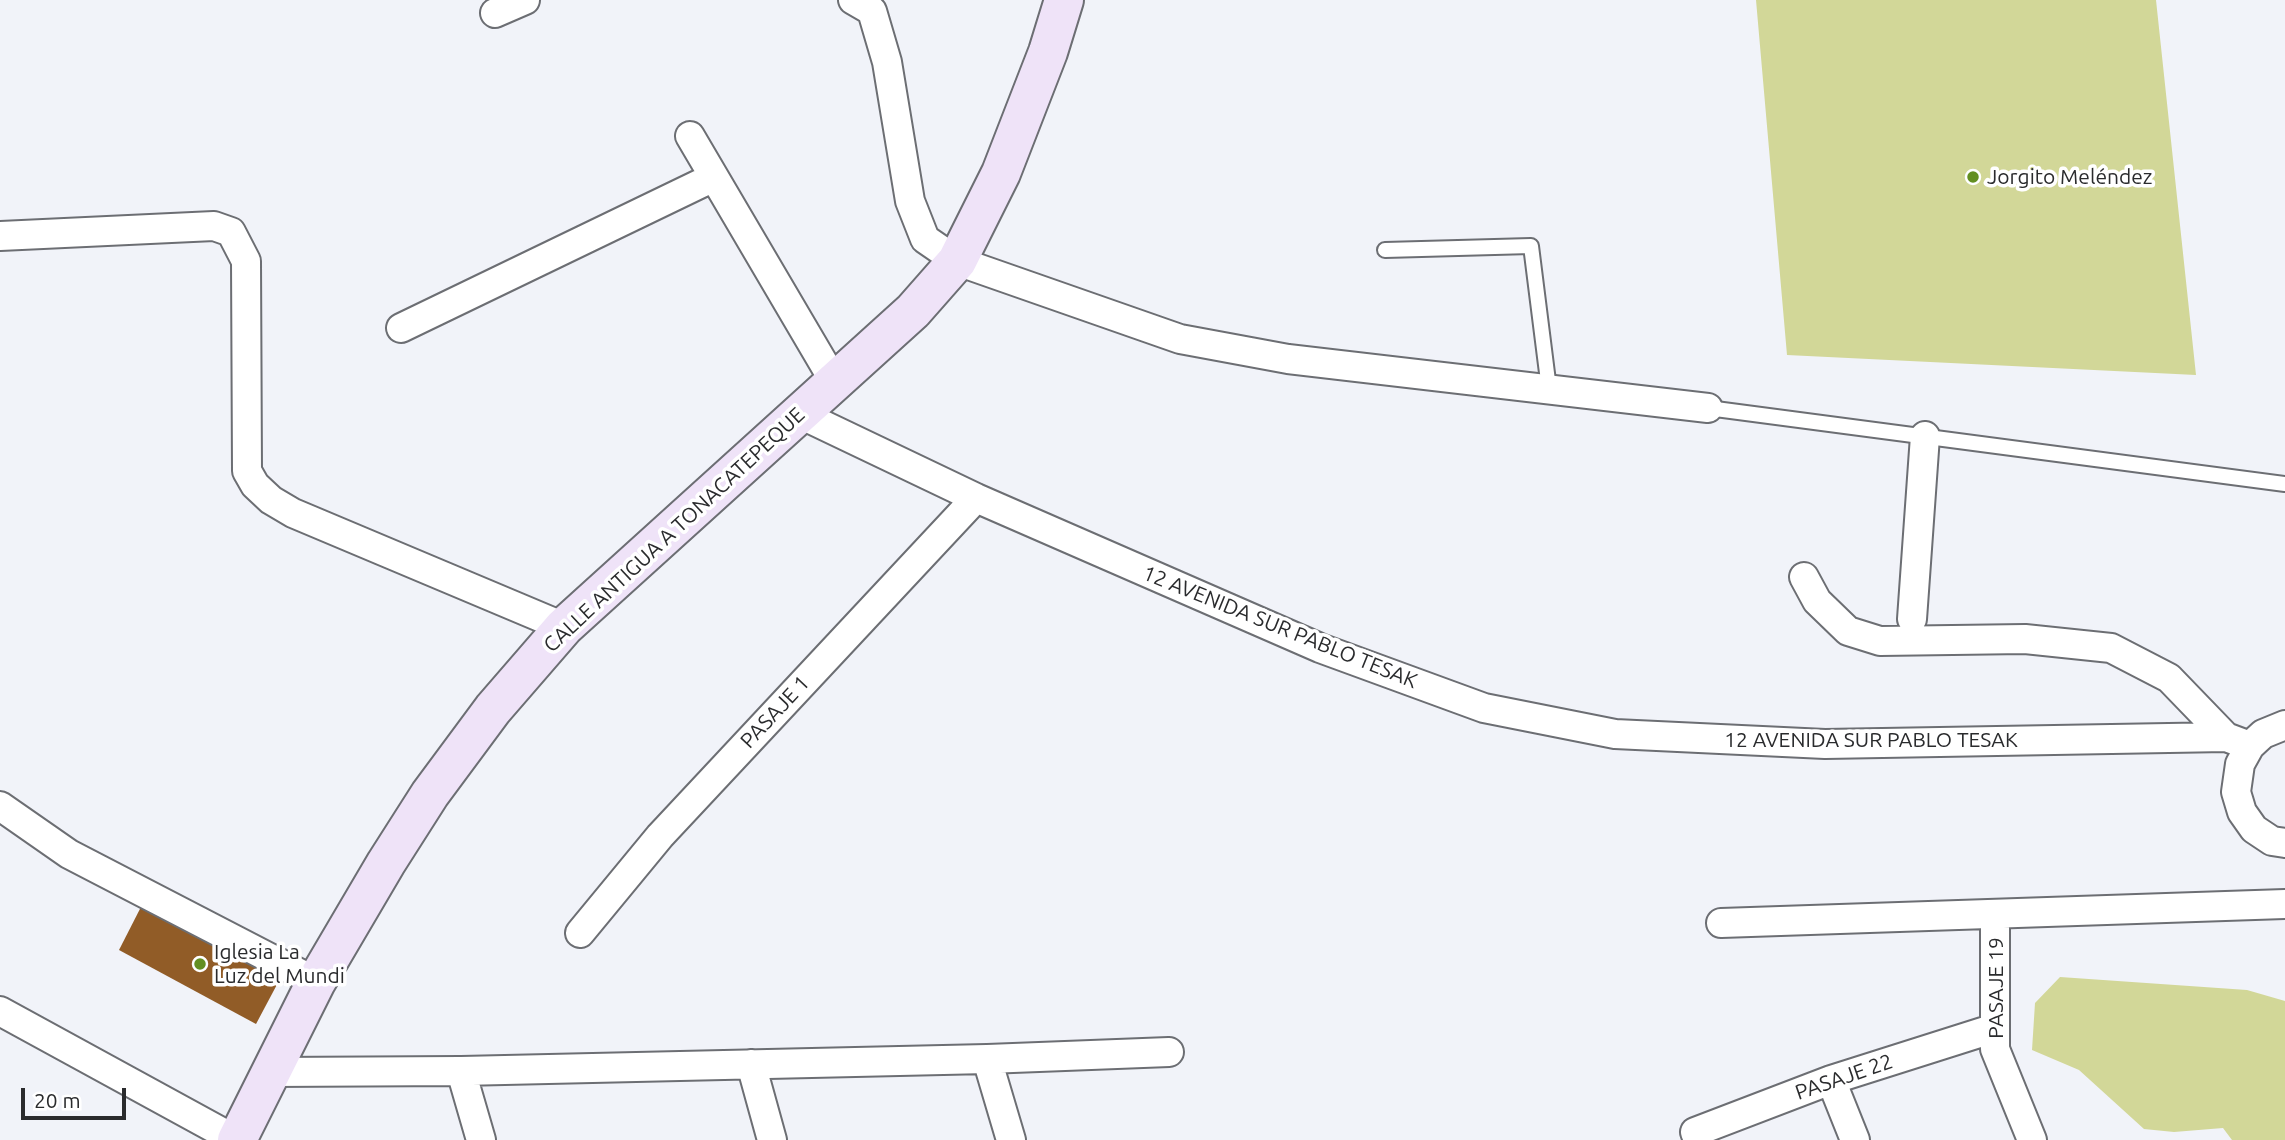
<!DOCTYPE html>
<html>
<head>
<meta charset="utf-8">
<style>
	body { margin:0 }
	#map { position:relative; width:2285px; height:1140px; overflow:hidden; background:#f1f3f9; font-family:Ubuntu,sans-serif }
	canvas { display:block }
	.scale { position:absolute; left:21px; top:1088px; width:105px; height:32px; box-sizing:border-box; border:4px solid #2a2b2d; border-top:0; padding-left:9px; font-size:21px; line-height:24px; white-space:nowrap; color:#2a2b2d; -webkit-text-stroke:5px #fff; paint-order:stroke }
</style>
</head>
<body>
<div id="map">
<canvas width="2285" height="1140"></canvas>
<div class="scale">20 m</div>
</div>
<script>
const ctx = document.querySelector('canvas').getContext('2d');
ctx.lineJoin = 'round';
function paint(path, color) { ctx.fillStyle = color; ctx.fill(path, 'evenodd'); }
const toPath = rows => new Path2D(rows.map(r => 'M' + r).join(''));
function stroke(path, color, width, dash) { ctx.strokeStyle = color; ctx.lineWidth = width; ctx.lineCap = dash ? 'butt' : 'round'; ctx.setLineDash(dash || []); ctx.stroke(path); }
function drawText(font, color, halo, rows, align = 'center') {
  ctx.font = font + ' Ubuntu,sans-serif'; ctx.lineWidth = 7; ctx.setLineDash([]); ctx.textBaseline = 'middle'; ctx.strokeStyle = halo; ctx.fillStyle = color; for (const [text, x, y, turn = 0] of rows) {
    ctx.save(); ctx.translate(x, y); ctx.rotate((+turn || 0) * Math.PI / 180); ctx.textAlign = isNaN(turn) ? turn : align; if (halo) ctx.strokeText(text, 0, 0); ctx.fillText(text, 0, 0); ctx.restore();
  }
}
paint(toPath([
	[1756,0,2156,0,2196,375,1787,355],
	[2060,977,2247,990,2285,1001,2285,1140,2232,1140,2223,1128,2174,1132,2144,1129,2079,1070,2032,1050,2035,1003]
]), '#d2d798');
paint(toPath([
	[143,903,281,977,256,1024,119,950]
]), '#915c27');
const lane = toPath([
	[1385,250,1531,246,1549,389],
	[1708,408,2285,484]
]);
const street = toPath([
	[853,0,872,11,887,62,910,201,925,239,957,261,1180,339,1288,359,1708,408],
	[495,13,525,0],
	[690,136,834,381],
	[0,236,214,226,231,232,246,261,247,471,255,485,271,500,293,513,564,627],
	[401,328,714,177],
	[798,413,976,498,1320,648,1484,708,1615,734,1825,744,2226,737,2250,746],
	[1804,577,1817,601,1848,631,1880,641,2025,639,2111,648,2169,678,2226,737],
	[1912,619,1925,436],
	[2285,725,2263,734,2250,746,2240,764,2236,792,2242,812,2254,829,2272,841,2285,843],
	[0,806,69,854,316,982],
	[1995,914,1995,1049,2032,1140],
	[1721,923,2285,904],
	[580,933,660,836,976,498],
	[0,1011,236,1140],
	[987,1059,1011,1140],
	[751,1064,772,1140],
	[461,1071,481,1140],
	[271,1072,461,1071,987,1059,1169,1052],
	[1831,1080,1855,1140],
	[1698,1140,1695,1132,1831,1080,1995,1028]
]);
const secondary = toPath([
	[237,1140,316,982,386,863,430,794,493,709,564,627,913,311,957,261,1001,173,1048,52,1064,0]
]);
stroke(lane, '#6c6e73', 18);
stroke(street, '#6c6e73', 32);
stroke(secondary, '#6c6e73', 42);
stroke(lane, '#fff', 14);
stroke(street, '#fff', 28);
stroke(secondary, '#efe3f8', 38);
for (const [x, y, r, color] of [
	[1973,177,7,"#638f21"],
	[200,964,7,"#638f21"]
]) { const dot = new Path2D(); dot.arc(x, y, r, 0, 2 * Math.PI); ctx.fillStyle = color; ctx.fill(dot); stroke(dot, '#fff', 2.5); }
drawText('21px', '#2a2b2d', '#fff', [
	["Jorgito Meléndez",1987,177],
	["Iglesia La",214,952],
	["Luz del Mundi",214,976]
], 'left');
drawText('21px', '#2a2b2d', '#fff', [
	["CALLE ANTIGUA A TONACATEPEQUE",674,530,-43],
	["12 AVENIDA SUR PABLO TESAK",1280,627,22],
	["PASAJE 1",775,712,-47],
	["12 AVENIDA SUR PABLO TESAK",1871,740],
	["PASAJE 19",1996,988,-90],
	["PASAJE 22",1844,1077,-19]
]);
</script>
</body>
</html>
